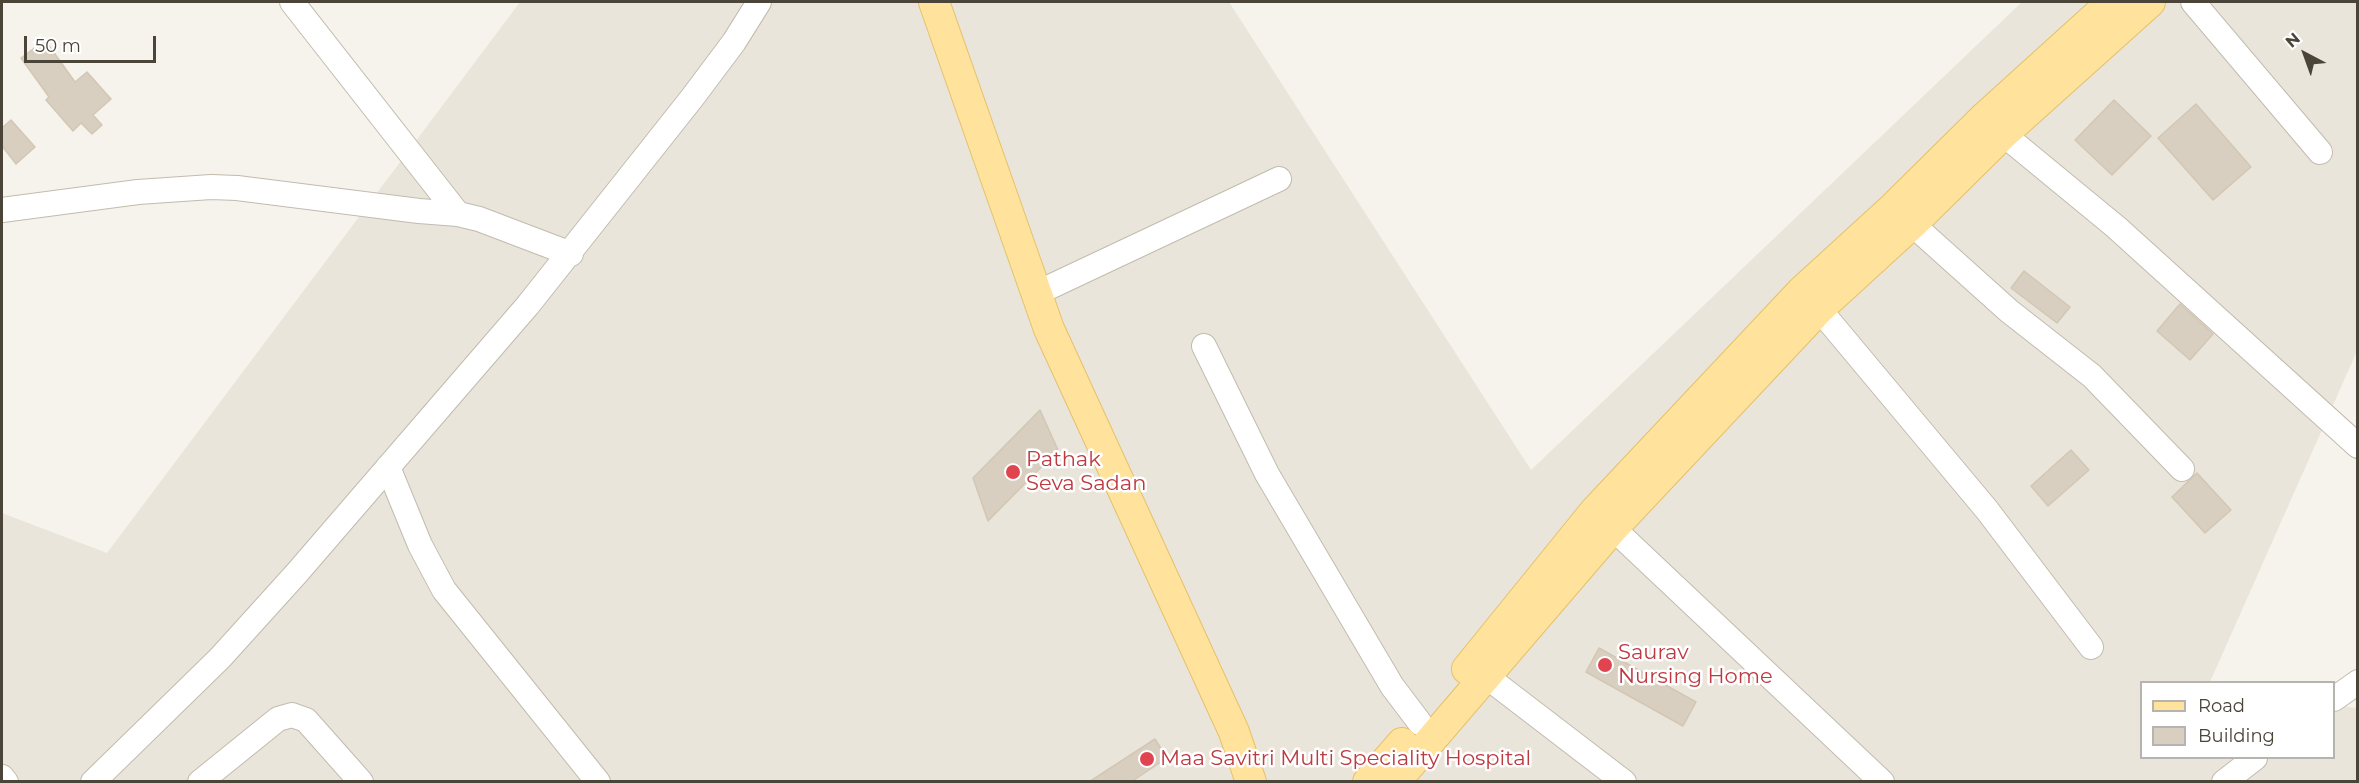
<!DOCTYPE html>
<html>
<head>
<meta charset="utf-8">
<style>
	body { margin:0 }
	#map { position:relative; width:2359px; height:783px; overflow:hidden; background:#f6f3ec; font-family:Montserrat,sans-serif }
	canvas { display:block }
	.frame { position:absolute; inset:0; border:3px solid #4b4439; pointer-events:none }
	.legend { position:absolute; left:2140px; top:681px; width:195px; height:78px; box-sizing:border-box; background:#fff; border:2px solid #b7b4b0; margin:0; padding:8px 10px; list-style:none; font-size:18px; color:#4b4439 }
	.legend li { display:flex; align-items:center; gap:12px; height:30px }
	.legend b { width:30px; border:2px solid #b7b4b0 }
	.north { position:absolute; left:2275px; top:24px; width:60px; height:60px; -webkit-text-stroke:4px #fff; paint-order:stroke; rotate:319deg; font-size:16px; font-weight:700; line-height:24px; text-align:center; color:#4b4439 }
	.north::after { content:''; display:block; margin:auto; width:21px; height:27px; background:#4b4439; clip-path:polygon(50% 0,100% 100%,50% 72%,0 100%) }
	.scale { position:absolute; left:24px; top:36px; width:132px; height:27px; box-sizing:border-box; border:3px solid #4b4439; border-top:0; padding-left:8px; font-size:18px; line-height:21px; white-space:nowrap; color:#4b4439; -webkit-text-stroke:4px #fff; paint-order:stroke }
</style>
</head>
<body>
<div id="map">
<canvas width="2359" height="783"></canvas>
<div class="frame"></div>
<ul class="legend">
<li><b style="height:8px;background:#ffe39c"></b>Road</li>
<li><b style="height:16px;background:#d8cfc1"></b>Building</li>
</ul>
<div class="north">N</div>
<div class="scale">50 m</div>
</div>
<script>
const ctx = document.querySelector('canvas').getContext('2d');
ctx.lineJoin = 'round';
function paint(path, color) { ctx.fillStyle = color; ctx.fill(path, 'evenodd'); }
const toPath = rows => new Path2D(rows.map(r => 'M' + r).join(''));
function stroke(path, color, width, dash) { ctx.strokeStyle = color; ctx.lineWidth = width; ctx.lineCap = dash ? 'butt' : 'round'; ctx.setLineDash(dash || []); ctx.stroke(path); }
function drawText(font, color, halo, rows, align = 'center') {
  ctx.font = font + ' Montserrat,sans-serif'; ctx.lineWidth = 5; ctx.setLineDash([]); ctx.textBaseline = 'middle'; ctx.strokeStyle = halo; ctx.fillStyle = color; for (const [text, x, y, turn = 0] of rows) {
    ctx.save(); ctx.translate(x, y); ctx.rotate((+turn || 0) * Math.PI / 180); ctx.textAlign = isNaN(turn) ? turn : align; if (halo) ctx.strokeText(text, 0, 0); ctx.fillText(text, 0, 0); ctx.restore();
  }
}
paint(toPath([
	[520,2,1229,2,1531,470,2022,2,2357,2,2357,351,2210,682,2142,682,2142,758,2334,758,2334,705,2357,708,2357,781,2,781,2,513,107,553]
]), '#eae5da');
const building = toPath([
	[45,40,75,82,87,72,111,99,93,115,102,125,92,134,81,123,73,131,46,100,49,97,21,58,45,40],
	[2114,100,2151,136,2112,175,2075,140,2114,100],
	[2196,104,2251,167,2213,200,2158,138,2196,104],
	[11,120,35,147,16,164,2,146,2,128,11,120],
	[2024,271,2070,307,2057,323,2011,288,2024,271],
	[2180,304,2213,334,2190,360,2157,331,2180,304],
	[1040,410,1058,450,988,521,973,478,1040,410],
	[2071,450,2089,470,2048,506,2031,486,2071,450],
	[2197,473,2231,510,2205,533,2172,497,2197,473],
	[1599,648,1696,702,1683,726,1586,672,1599,648],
	[1155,739,1167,758,1131,782,1089,782,1155,739]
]);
paint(building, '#d8cfc1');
stroke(building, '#d3c7b4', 1.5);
const minor = toPath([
	[292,2,458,214],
	[2193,2,2320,152],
	[2003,134,2116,227,2358,446],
	[2,210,138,192,211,187,237,188,419,211,458,214,479,219,571,254],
	[1912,224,2009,311,2092,376,2182,469],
	[1037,293,1279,179],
	[1819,309,1987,510,2091,647],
	[1204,346,1267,474,1392,686,1420,723],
	[388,467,420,545,444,590,598,782],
	[1601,517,1882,782],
	[1487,677,1624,782],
	[2334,699,2358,682],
	[2,777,6,782],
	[93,782,220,658,296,574,528,305,692,98,734,42,759,2],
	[200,782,278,719,292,715,306,720,361,782],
	[2224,782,2255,758]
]);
const major = toPath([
	[934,2,1049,329,1234,732,1251,782],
	[1467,669,1595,511,1802,291,1895,206,1986,116,2112,2],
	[1368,782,1402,743],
	[1395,782,1613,528,1819,309,1912,224,2003,134,2150,2]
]);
stroke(minor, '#c2bbae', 26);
stroke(major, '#e6c16a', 32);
stroke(minor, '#fff', 24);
stroke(major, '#ffe39c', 30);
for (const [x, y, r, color] of [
	[1013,472,8,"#e0444e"],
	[1605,665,8,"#e0444e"],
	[1147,759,8,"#e0444e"]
]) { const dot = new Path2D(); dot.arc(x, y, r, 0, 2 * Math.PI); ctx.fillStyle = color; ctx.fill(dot); stroke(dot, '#fff', 2); }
drawText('21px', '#be3a42', '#fff', [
	["Pathak",1026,460],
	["Seva Sadan",1026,484],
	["Saurav",1618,653],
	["Nursing Home",1618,677],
	["Maa Savitri Multi Speciality Hospital",1160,759]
], 'left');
</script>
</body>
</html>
